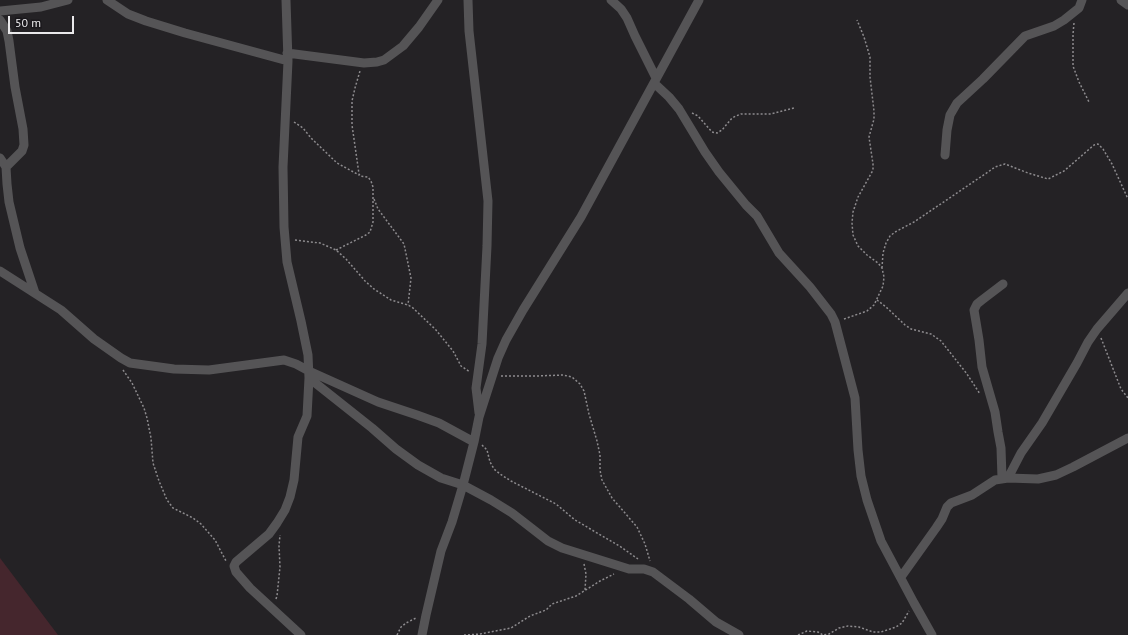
<!DOCTYPE html>
<html>
<head>
<meta charset="utf-8">
<style>
	body { margin:0 }
	#map { position:relative; width:1128px; height:635px; overflow:hidden; background:#242225; font-family:"PT Sans",sans-serif }
	canvas { display:block }
	.scale { position:absolute; left:8px; top:16px; width:66px; height:18px; box-sizing:border-box; border:2px solid #eae9eb; border-top:0; padding-left:5px; font-size:12px; line-height:14px; white-space:nowrap; color:#eae9eb; -webkit-text-stroke:3px #1a181c; paint-order:stroke }
</style>
</head>
<body>
<div id="map">
<canvas width="1128" height="635"></canvas>
<div class="scale">50 m</div>
</div>
<script>
const ctx = document.querySelector('canvas').getContext('2d');
ctx.lineJoin = 'round';
function paint(path, color) { ctx.fillStyle = color; ctx.fill(path, 'evenodd'); }
const toPath = rows => new Path2D(rows.map(r => 'M' + r).join(''));
function stroke(path, color, width, dash) { ctx.strokeStyle = color; ctx.lineWidth = width; ctx.lineCap = dash ? 'butt' : 'round'; ctx.setLineDash(dash || []); ctx.stroke(path); }
paint(toPath([
	[0,558,58,635,0,635]
]), '#45262d');
stroke(toPath([
	[1074,23,1073,34,1073,66,1079,82,1089,102],
	[692,113,698,116,712,132,717,133,722,130,732,118,736,116,741,114,771,114,794,108],
	[294,122,303,128,311,138,337,163,359,175],
	[374,199,378,209,404,244,411,278,408,305],
	[295,240,320,243,336,250,346,259,365,281,374,289,391,300,408,305,413,308,436,330,453,351,461,366,470,372],
	[336,250,366,235,370,232,373,222,373,187,371,181,368,177,360,176,359,174,352,125,352,101,355,88,360,71],
	[882,268,883,253,886,243,890,236,895,232,914,222,988,172,995,167,1005,164,1028,173,1048,179,1064,171,1094,145,1098,144,1103,149,1112,164,1128,199],
	[877,300,886,307,905,325,911,329,931,334,941,341,967,374,980,394],
	[844,319,867,311,874,305,883,286,884,277,882,268,878,263,867,255,858,246,853,235,852,223,853,212,858,197,873,170,873,164,869,137,874,119,874,111,870,77,870,57,864,37,857,20],
	[1101,338,1121,389,1128,398],
	[123,370,132,383,144,408,147,418,151,438,153,463,159,481,167,500,173,508,193,518,201,524,215,540,226,561],
	[501,376,537,376,563,375,572,377,580,384,584,391,589,414,597,441,600,455,600,470,602,480,612,498,637,527,645,544,650,561],
	[482,445,487,450,490,462,494,469,500,474,511,481,556,504,575,520,621,547,638,559],
	[584,564,586,574,585,590],
	[276,599,277,596,280,567,279,546,280,535],
	[397,635,401,627,406,623,416,618],
	[464,635,480,634,511,628,530,616,546,610,552,604,576,596,600,581,614,574],
	[798,635,807,631,818,632,823,635,829,634,839,628,848,626,859,627,873,632,881,632,896,627,902,623,909,611]
]), '#8d8b8e', 1.5, [2, 2]);
stroke(toPath([
	[107,0,128,14,146,21,185,33,288,61],
	[286,0,288,61,283,167,284,227,287,262,301,321,308,355,309,378,307,416,298,437,294,480,290,497,285,510,277,523,269,534,236,562,234,566,236,572,250,588,301,635],
	[468,0,469,31,488,201,487,246,482,344,476,388,479,413],
	[611,0,621,9,627,18,635,36,656,78],
	[1121,0,1128,5],
	[0,11,41,7,68,0],
	[0,20,7,31,9,41,15,87,23,129,24,145,22,151,6,167,7,184,9,202,20,248,35,293],
	[287,53,364,63,377,62,384,60,403,46,419,27,438,0],
	[654,83,669,97,679,109,705,152,719,172,746,205,757,216,779,253,810,287,831,314,835,322,855,398,858,450,861,476,867,500,881,541,914,603,932,635],
	[945,155,947,130,950,115,957,103,983,79,1025,36,1054,26,1064,20,1079,8,1082,0],
	[0,158,6,167],
	[0,271,61,310,94,339,121,358,130,363,174,369,209,370,284,360,296,364,309,371,378,402,417,415,439,423,474,442],
	[309,378,372,428,396,449,418,465,441,478,463,485,491,500,512,513,548,541,562,548,629,569,644,569,653,572,689,599,716,622,739,635],
	[1002,478,1001,448,998,432,995,412,982,367,979,340,974,310,977,304,982,300,1003,284],
	[1008,478,1021,453,1042,423,1077,363,1088,342,1097,329,1128,293],
	[901,577,936,528,942,519,947,507,951,503,972,495,995,480,1008,478,1038,479,1056,475,1073,467,1128,438],
	[422,635,426,615,441,551,452,522,463,485,474,442,479,417,498,358,506,340,523,310,581,217,699,0]
]), '#555456', 9);
</script>
</body>
</html>
